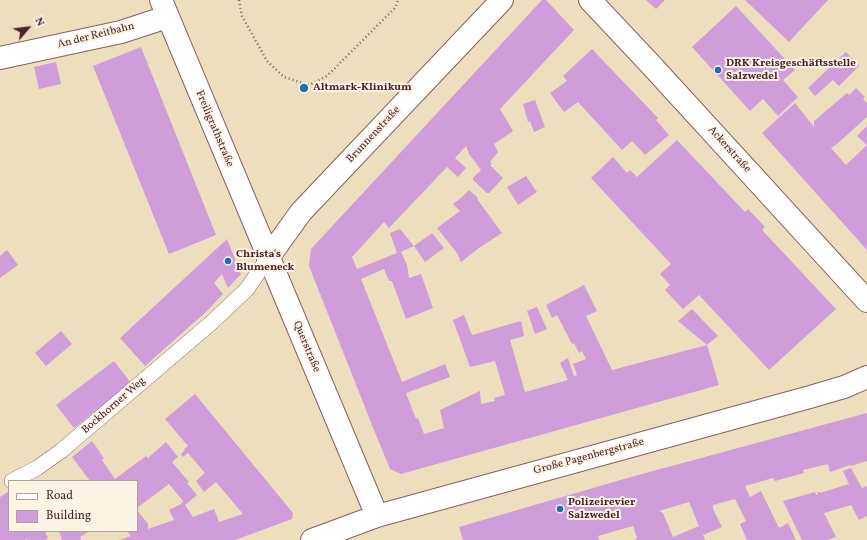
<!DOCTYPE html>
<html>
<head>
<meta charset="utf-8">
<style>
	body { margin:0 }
	#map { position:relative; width:867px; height:540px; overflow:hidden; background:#eddfbd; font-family:Vollkorn,serif }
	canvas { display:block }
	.legend { position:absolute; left:8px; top:480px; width:130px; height:52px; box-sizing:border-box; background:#fcf5e5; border:1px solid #b59f9b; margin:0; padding:5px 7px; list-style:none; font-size:12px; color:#4a1f2b }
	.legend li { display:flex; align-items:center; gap:8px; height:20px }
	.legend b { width:20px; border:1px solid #b59f9b }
	.north { position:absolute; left:8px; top:8px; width:40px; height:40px; -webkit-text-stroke:3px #fcf5e5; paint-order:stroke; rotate:62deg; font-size:11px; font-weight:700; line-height:16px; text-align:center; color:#4a1f2b }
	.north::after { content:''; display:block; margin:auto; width:14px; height:18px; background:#4a1f2b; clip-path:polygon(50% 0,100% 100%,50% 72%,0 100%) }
</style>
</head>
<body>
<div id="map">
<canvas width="867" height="540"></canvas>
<ul class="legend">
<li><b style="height:5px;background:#fff"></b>Road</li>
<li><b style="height:11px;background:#ce9dda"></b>Building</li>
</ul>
<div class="north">N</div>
</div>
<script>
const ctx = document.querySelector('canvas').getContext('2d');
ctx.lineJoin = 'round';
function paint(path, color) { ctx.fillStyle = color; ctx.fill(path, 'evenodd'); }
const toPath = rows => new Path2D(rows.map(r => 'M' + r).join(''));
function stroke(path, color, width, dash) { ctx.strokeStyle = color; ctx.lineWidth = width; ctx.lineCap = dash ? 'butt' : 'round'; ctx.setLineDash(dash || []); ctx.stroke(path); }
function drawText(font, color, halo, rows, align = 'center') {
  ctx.font = font + ' Vollkorn,serif'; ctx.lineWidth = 4; ctx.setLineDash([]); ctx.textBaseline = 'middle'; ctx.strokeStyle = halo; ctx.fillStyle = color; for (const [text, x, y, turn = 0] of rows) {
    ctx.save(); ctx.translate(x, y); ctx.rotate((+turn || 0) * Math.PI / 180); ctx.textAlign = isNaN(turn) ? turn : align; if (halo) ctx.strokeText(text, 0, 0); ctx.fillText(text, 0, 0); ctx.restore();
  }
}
paint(toPath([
	[542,0,546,0,574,30,500,109,513,131,494,144,498,152,490,162,492,164,490,165,503,178,489,193,487,193,473,180,473,178,481,170,469,154,466,146,455,158,466,168,458,177,447,167,389,228,384,222,352,257,357,269,397,253,390,233,400,229,414,246,432,233,444,248,425,262,414,246,401,252,407,265,409,278,421,274,433,308,406,319,392,281,389,281,384,269,361,279,402,382,445,364,450,377,406,393,416,419,418,418,424,434,444,428,440,410,480,391,481,404,495,401,494,398,505,395,495,361,470,367,453,320,464,315,472,335,521,321,524,336,510,340,525,392,568,380,560,363,568,358,574,376,577,375,573,364,586,359,582,351,579,353,574,343,572,344,557,315,552,318,546,305,584,285,597,311,586,316,612,370,707,345,678,321,692,309,718,336,707,345,719,385,401,474,390,469,376,435,309,266,311,249],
	[646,0,665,0,656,9],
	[745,0,828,0,789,42],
	[736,6,795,70,783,80,798,97,778,116,763,99,750,111,692,47],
	[141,47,216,235,169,254,93,66],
	[592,49,658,118,656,120,669,135,645,155,632,141,622,150,578,102,564,112,550,93,567,81,563,76],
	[846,52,859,66,839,86,833,80,815,96,808,88],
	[56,62,61,84,39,89,34,67],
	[856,88,865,97,863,99,867,103,867,117,837,144,831,148,846,165,867,145,857,136,867,126,867,250,762,133,795,103,814,127,814,121,847,93,849,95],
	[535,100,545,127,534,132,530,121,528,122,523,104],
	[677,140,745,212,748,209,765,227,762,230,836,309,769,370,699,295,683,309,665,290,670,285,660,274,671,264,591,178,613,157,627,173,630,170,637,177],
	[526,176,537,192,518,205,507,187],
	[469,190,478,198,477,199,502,233,479,248,461,262,457,253,437,228,460,211,453,204,462,197],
	[227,239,241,274,228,288,222,274,214,283,223,294,207,311,145,366,120,338],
	[7,250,18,265,0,278,0,256],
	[537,307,547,329,535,334,527,311],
	[61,331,72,344,46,366,35,353],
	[114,361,131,383,74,428,56,405],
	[195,394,293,513,292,519,235,540,119,540,131,536,127,531,137,531,137,510,148,524,148,529,174,520,169,510,181,504,183,501,169,484,137,508,137,481,90,481,72,457,92,441,104,458,102,460,115,479,146,456,148,458,166,442,178,457,172,462,189,482,187,483,197,495,185,505,193,517,214,509,219,522,243,514,216,482,204,492,196,481,205,473,188,453,183,457,181,454,185,450,184,449,188,446,165,419],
	[867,413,867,461,851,466,850,465,830,472,828,464,803,470,804,473,775,481,773,478,745,486,750,497,761,491,779,528,788,523,796,540,747,540,740,524,746,521,735,499,713,505,713,509,722,527,703,535,705,540,636,540,635,539,637,538,633,526,598,536,599,540,463,540,459,527,631,477],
	[689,502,699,526,673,537,663,513,659,511],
	[851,468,862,488,867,486,867,516,859,520,851,505,824,513,836,537,828,540,802,540,783,501,815,492,816,495,818,494,818,492,819,492,820,493,849,484,843,471],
	[9,491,9,531,45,531,48,538,46,540,28,540,27,539,25,540,0,540,0,497],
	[59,531,90,531,80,537,81,540,62,540]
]), '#ce9dda');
const lane = toPath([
	[12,481,37,468,61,451,211,323,247,289,268,258]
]);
const street = toPath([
	[161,0,377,516],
	[590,0,652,66,867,301],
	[0,58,93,38,121,32,167,17],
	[268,258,301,212,502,0],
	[312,540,377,516,810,397,844,387,867,377]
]);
stroke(lane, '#83625e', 16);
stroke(street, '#83625e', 24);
stroke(toPath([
	[239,0,242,16,267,61,284,77,309,85,327,76,395,8,398,0]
]), '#83625e', 2.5, [1, 3]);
stroke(lane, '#fff', 15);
stroke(street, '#fff', 22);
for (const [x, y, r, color] of [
	[718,70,4,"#1f6fb2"],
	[304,88,5,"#1f6fb2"],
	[228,261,4,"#1f6fb2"],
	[560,509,4,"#1f6fb2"]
]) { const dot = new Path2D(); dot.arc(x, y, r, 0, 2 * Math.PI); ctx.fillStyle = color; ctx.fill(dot); stroke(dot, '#fcf5e5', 1.5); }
drawText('11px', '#4a1f2b', '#fcf5e5', [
	["An der Reitbahn",96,36,-14],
	["Freiligrathstraße",214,129,67],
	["Brunnenstraße",374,135,-47],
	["Ackerstraße",729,150,48],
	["Querstraße",306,347,67],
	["Bockhorner Weg",114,406,-41],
	["Große Pagenbergstraße",589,457,-15]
]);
drawText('bold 11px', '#4a1f2b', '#fcf5e5', [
	["DRK Kreisgeschäftsstelle",726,64],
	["Salzwedel",726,77],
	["Altmark-Klinikum",313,88],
	["Christa's",236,255],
	["Blumeneck",236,268],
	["Polizeirevier",568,503],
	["Salzwedel",568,516]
], 'left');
</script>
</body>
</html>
